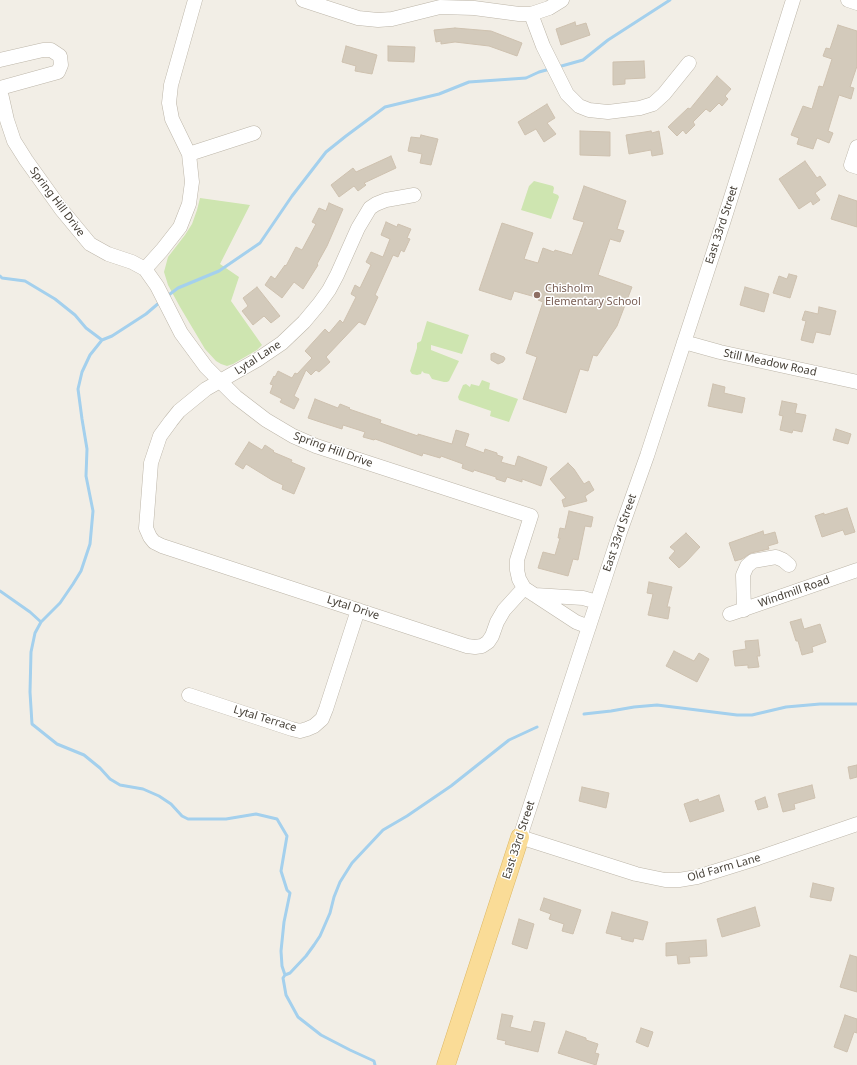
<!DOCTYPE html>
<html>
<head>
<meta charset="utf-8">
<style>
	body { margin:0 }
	canvas { display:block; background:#f2eee6 }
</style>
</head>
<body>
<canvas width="857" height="1065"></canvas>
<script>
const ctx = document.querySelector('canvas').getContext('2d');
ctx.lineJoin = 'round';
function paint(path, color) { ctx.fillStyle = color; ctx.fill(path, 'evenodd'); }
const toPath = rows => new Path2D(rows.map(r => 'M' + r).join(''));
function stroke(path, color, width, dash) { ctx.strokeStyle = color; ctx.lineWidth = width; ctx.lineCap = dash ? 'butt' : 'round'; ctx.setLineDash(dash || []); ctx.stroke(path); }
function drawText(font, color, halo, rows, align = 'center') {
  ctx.font = font + ' "Noto Sans",sans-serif'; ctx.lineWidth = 3; ctx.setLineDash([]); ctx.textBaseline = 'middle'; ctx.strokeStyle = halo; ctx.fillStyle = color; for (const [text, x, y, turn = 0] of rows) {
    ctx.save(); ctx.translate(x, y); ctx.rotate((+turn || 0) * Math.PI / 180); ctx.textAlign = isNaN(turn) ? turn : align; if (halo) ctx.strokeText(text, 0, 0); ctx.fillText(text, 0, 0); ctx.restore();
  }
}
paint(toPath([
	[534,181,553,186,554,188,553,193,558,195,559,197,551,219,521,210,529,186],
	[200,198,250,205,220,264,239,277,231,301,262,345,257,350,233,364,227,366,221,364,216,361,205,349,180,307,168,285,164,272,168,257,185,235,192,224,197,210],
	[427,321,469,335,462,354,431,345,431,350,459,361,449,381,447,382,444,382,432,379,429,374,424,373,422,371,421,374,417,375,412,374,410,371,417,348,417,343,421,341],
	[482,380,490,383,489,389,518,399,509,422,490,416,491,411,459,400,458,397,463,385,466,384,470,387,471,384,479,386]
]), '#cee5b0');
stroke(toPath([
	[558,67,583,60,608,40,670,0],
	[0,276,2,278,25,281,55,299,75,315,86,328,102,340],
	[166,297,178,288,219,271,260,243,292,196,326,152,346,136,385,107,439,94,469,82,526,78,539,72,550,69],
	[160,302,146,314,112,336,102,340,90,355,82,372,78,389,82,419,87,449,86,476,93,511,90,544,81,571,73,584,60,603,41,622,35,633,31,652,30,692,32,724,57,744,84,755,100,768,110,779,120,785,143,789,159,796,171,804,182,816,188,819,226,819,256,814,277,819,287,836,281,871,287,890,290,893,284,922,281,951,282,966,285,975,283,978,286,995,298,1017,321,1035,350,1050,374,1061,375,1065],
	[0,591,30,612,41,622],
	[584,714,611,711,634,707,657,705,737,715,752,715,786,707,820,704,857,704],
	[285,975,290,973,306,956,314,945,320,936,330,913,334,897,340,882,352,863,383,830,407,816,451,786,509,740,537,727]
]), '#a4d0ed', 3);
const building = toPath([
	[575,22,576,26,586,23,590,35,561,45,556,29,575,22],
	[838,25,857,31,857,66,850,87,854,88,851,99,839,95,828,131,833,133,829,143,817,138,813,149,797,144,799,138,791,135,803,106,812,109,819,86,823,87,832,59,823,56,826,48,830,49,838,25],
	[455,28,491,31,522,43,517,56,489,46,455,42,441,44,441,41,436,42,434,30,455,28],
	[346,46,377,55,372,74,355,71,356,66,342,62,346,46],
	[388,46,415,47,414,62,388,61,388,46],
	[644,61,645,78,625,79,625,84,613,85,613,62,644,61],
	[717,76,731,89,725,96,728,99,722,106,719,103,710,112,706,109,693,122,695,125,686,134,683,130,677,136,668,127,688,108,690,109,717,76],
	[547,104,555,118,547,123,556,134,544,142,536,129,525,135,518,122,547,104],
	[580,131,610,132,610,156,580,155,580,131],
	[651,131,652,133,659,131,663,154,652,156,651,150,629,154,626,135,651,131],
	[421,135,438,139,431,165,420,163,422,154,408,151,411,137,420,138,421,135],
	[391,156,396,168,364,183,366,185,358,191,354,186,339,197,331,185,353,168,356,172,391,156],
	[805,161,817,178,820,176,826,185,815,193,820,200,813,205,811,201,799,209,779,179,805,161],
	[584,186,626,201,617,229,624,231,620,242,610,239,598,275,632,287,617,326,597,356,593,355,588,371,580,369,566,413,523,399,537,357,526,353,543,302,538,300,539,298,514,291,511,300,479,290,502,223,533,233,524,259,538,263,543,248,554,252,555,250,572,255,584,222,573,219,584,186],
	[839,195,857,201,857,227,831,219,839,195],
	[329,203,343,209,327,246,317,264,318,265,303,289,294,282,282,298,265,285,271,276,275,279,285,265,286,266,296,247,302,250,316,224,312,222,319,208,326,211,329,203],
	[386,222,397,227,398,224,411,229,407,238,410,239,404,252,401,250,398,257,393,255,375,295,378,297,365,325,359,322,326,357,330,362,319,372,316,370,311,375,306,370,294,396,299,399,294,409,280,402,282,399,270,393,273,385,270,384,274,376,275,377,278,371,292,378,295,373,297,374,312,358,305,351,325,329,329,333,340,320,343,323,356,297,351,294,355,285,360,288,371,265,366,262,371,252,383,257,390,239,381,235,386,222],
	[789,274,797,276,790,298,773,293,779,276,787,279,789,274],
	[257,287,280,316,271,323,264,316,253,325,242,311,248,306,243,298,257,287],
	[745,287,769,294,764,312,740,305,745,287],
	[819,307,836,311,830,335,816,332,813,343,801,340,806,321,802,320,805,311,818,314,819,307],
	[494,353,504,357,505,359,503,362,498,364,491,360,491,354,494,353],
	[713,384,725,387,724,393,745,398,742,413,708,406,713,384],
	[315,399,338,408,340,404,350,408,349,409,381,420,380,423,418,436,418,434,452,444,456,430,469,434,465,446,484,453,485,449,497,453,497,455,503,457,501,462,515,466,518,456,547,467,541,486,522,479,522,482,507,477,505,482,496,479,496,477,474,470,473,472,462,468,463,464,441,456,440,458,423,453,422,456,375,439,374,440,363,437,365,432,343,425,342,429,320,422,308,418,315,399],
	[782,401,797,404,795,413,806,415,802,432,793,430,792,433,780,430,783,416,779,415,782,401],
	[836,429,851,434,848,444,833,440,836,429],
	[249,442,262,450,265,445,274,451,273,452,292,460,291,462,305,468,294,494,282,489,283,485,272,480,246,464,243,469,235,464,249,442],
	[568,463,574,469,584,484,589,481,594,490,585,496,587,501,564,507,562,500,566,498,550,479,568,463],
	[847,508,855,532,845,535,843,530,822,537,815,516,824,513,824,515,847,508],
	[569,511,593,517,591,527,585,526,578,560,573,559,568,576,538,568,543,552,555,555,560,538,558,538,560,528,565,529,569,511],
	[763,531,764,535,775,532,778,543,768,546,769,549,751,553,742,559,735,561,729,543,763,531],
	[686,533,700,547,686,562,679,568,669,558,675,551,670,547,686,533],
	[649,582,672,587,667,607,670,607,668,619,648,615,653,594,647,593,649,582],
	[801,619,804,629,820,624,826,642,812,647,813,652,802,655,798,641,796,641,790,622,801,619],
	[758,640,760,656,757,656,759,667,748,668,748,665,735,666,733,651,746,649,745,641,758,640],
	[674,651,694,661,699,653,709,659,697,682,666,666,674,651],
	[857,765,857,777,850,779,848,767,857,765],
	[812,785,815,798,794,804,795,809,783,812,778,794,812,785],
	[582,787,609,793,606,808,579,801,582,787],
	[719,795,724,811,690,822,684,804,698,799,699,802,719,795],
	[765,797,768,807,758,810,755,801,765,797],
	[813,883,834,888,831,901,810,897,813,883],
	[544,898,581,910,573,934,562,931,564,924,549,919,551,914,540,910,544,898],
	[755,907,760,926,722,937,717,919,755,907],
	[612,912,648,922,643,940,634,938,633,942,621,939,622,937,606,933,612,912],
	[519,919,534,924,527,949,512,944,519,919],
	[706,940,707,956,689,957,690,963,678,964,677,955,666,956,666,943,706,940],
	[850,955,857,957,857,992,840,987,850,955],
	[502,1014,513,1016,510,1027,531,1032,534,1021,545,1023,538,1052,505,1044,506,1041,497,1039,502,1014],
	[845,1015,857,1019,857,1033,854,1032,847,1052,834,1047,845,1015],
	[641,1028,653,1032,648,1047,636,1042,641,1028],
	[566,1031,586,1038,586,1040,598,1044,595,1053,599,1054,596,1065,558,1053,566,1031]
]);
paint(building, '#d3cabb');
stroke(building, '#cec1af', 1);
const minor = toPath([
	[303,0,358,18,378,20,392,19,440,7,474,8,519,14,531,14,549,8,562,0],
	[793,0,723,223,647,456,620,532,520,837,636,874,665,880,679,880,697,877,758,858,857,824],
	[848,0,857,3],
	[531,14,543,46,567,94,579,106,589,110,608,112,640,108,653,104,664,94,689,63],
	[0,60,43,50,51,50,60,56,61,65,58,72,0,88],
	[0,89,7,120,14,141,26,160,61,209,90,244,108,254,132,262,145,269,157,286,181,333,206,367,236,397,266,420,293,436,316,446,531,516,517,560,517,570,519,579,524,588,576,622,589,627],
	[857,147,851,165,857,167],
	[189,154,254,133],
	[414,195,386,200,376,204,370,208,358,228,337,275,329,290,319,304,304,322,282,343,257,360,206,389,179,411,171,421,160,436,151,463,146,528,150,537,154,542,162,546,467,646,475,647,482,646,488,642,492,636,497,622,504,610,524,588],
	[145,269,162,250,180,227,189,204,192,182,189,154,172,119,169,103,171,85,195,0],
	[684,342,720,352,857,382],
	[535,595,583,598,597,602],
	[744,610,743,575,747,566,753,561,776,557,783,560,789,565],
	[730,614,857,570],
	[189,695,292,729,300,731,307,729,314,726,322,719,326,709,358,610]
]);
const major = toPath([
	[446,1065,520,837]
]);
stroke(minor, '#bdb6a9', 15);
stroke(major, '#deb967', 19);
stroke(minor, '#fff', 14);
stroke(major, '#fadc97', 18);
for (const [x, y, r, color] of [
	[537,295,4,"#8d6e63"]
]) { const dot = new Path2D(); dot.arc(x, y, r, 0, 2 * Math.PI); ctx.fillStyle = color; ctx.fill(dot); stroke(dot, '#fff', 1.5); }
drawText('11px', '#443e35', '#fff', [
	["Spring Hill Drive",57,202,53],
	["East 33rd Street",722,225,-72],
	["Lytal Lane",258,358,-33],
	["Still Meadow Road",770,363,12],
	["Spring Hill Drive",333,450,20],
	["East 33rd Street",620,533,-71],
	["Windmill Road",794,592,-19],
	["Lytal Drive",353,608,18],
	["Lytal Terrace",265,719,17],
	["East 33rd Street",519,840,-72],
	["Old Farm Lane",724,868,-16]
]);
drawText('11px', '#785e54', '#fff', [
	["Chisholm",545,289],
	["Elementary School",545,302]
], 'left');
</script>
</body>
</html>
